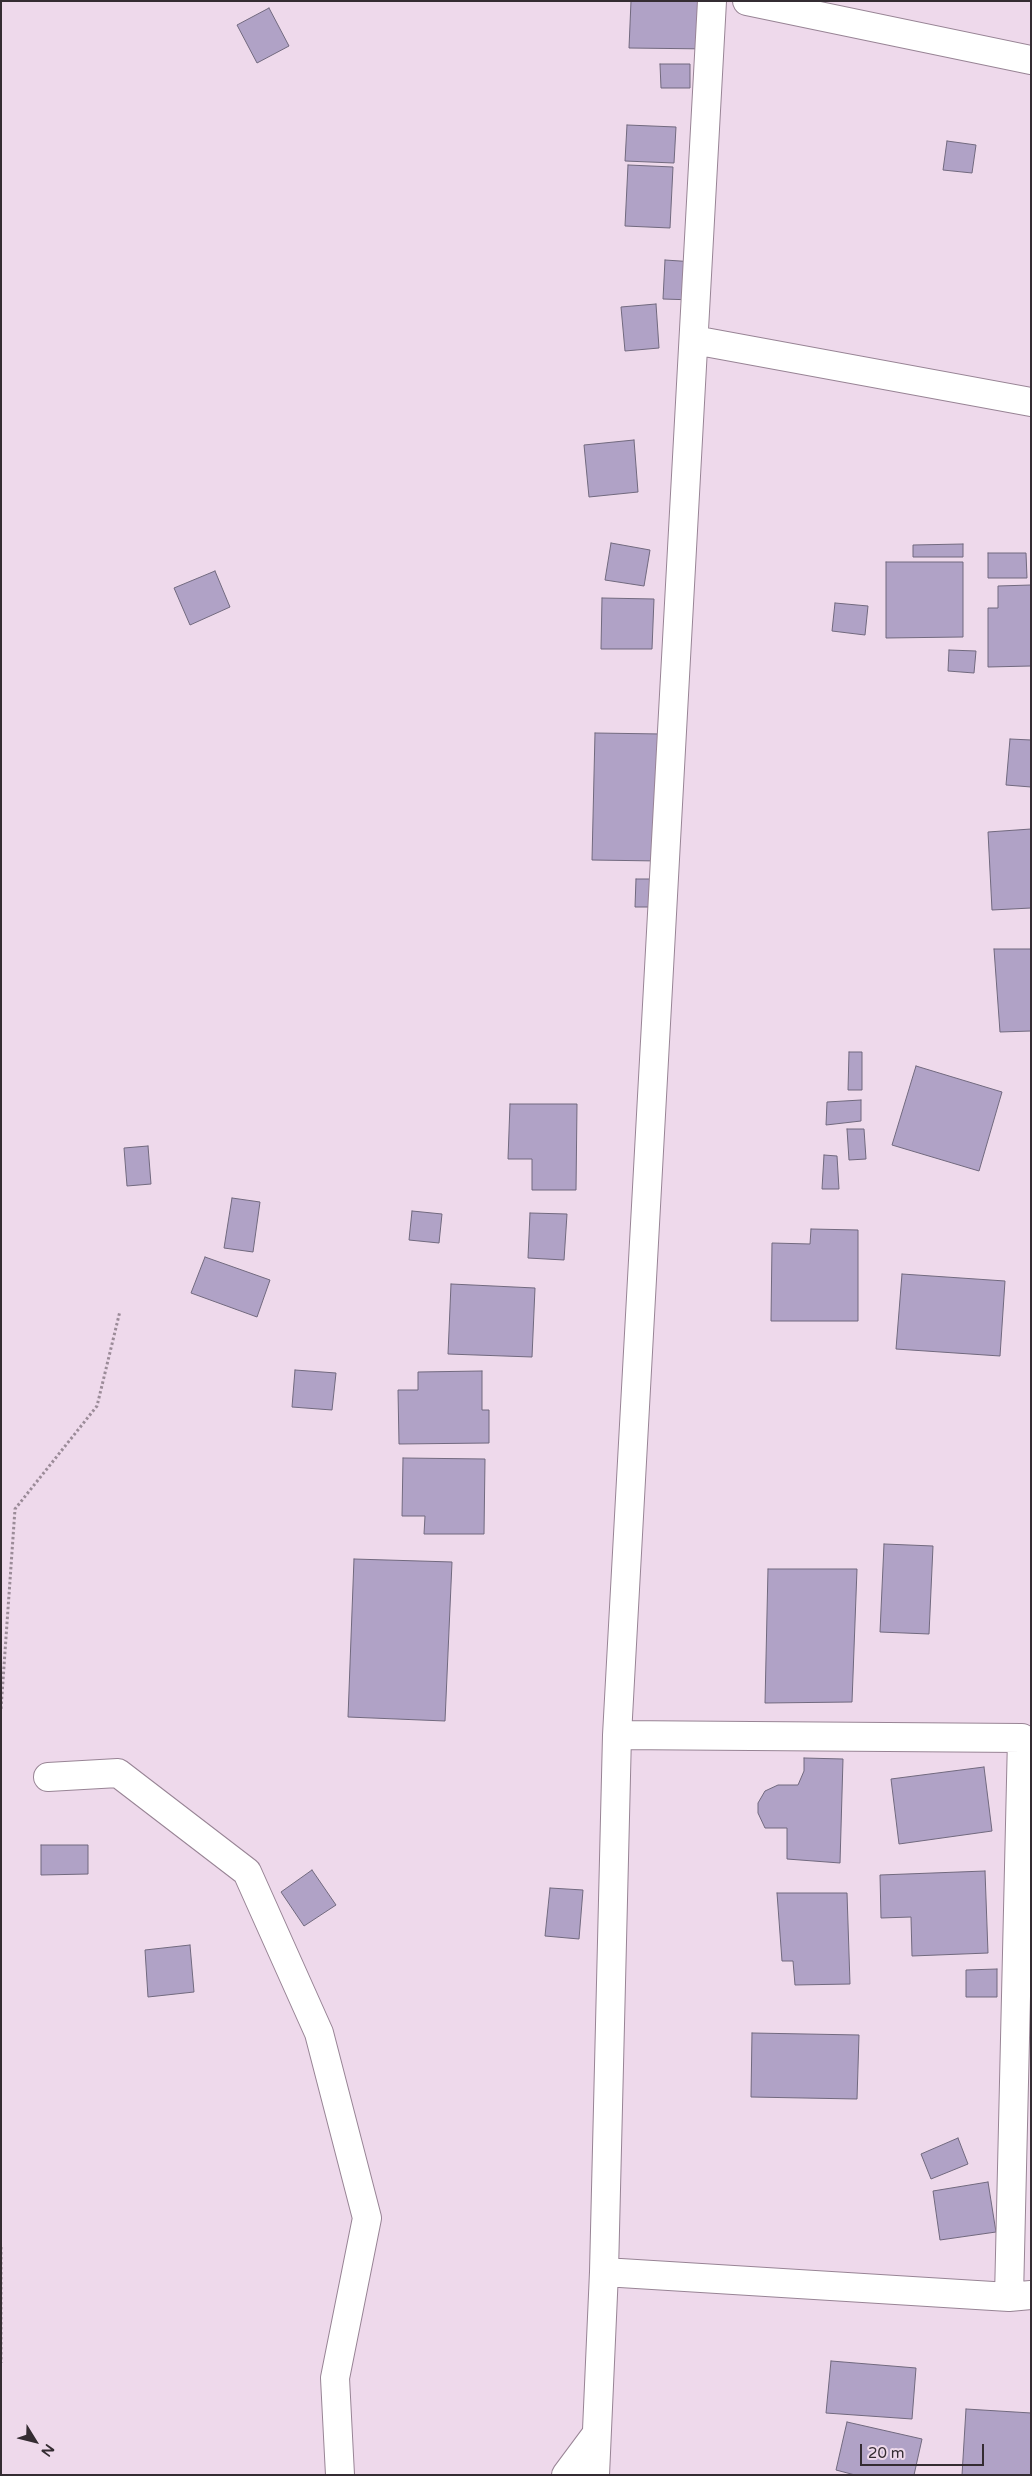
<!DOCTYPE html>
<html>
<head>
<meta charset="utf-8">
<style>
	body { margin:0 }
	#map { position:relative; width:1032px; height:2476px; overflow:hidden; background:#eed9eb; font-family:"Varela Round",sans-serif }
	canvas { display:block }
	.frame { position:absolute; inset:0; border:2px solid #342c32; pointer-events:none }
	.north { position:absolute; left:10px; top:2416px; width:50px; height:50px; -webkit-text-stroke:4px #eed9eb; paint-order:stroke; rotate:126deg; font-size:14px; font-weight:700; line-height:20px; text-align:center; color:#342c32 }
	.north::after { content:''; display:block; margin:auto; width:18px; height:22px; background:#342c32; clip-path:polygon(50% 0,100% 100%,50% 72%,0 100%) }
	.scale { position:absolute; left:860px; top:2444px; width:124px; height:22px; box-sizing:border-box; border:2px solid #342c32; border-top:0; padding-left:6px; font-size:15px; line-height:18px; white-space:nowrap; color:#342c32; -webkit-text-stroke:4px #eed9eb; paint-order:stroke }
</style>
</head>
<body>
<div id="map">
<canvas width="1032" height="2476"></canvas>
<div class="frame"></div>
<div class="north">N</div>
<div class="scale">20 m</div>
</div>
<script>
const ctx = document.querySelector('canvas').getContext('2d');
ctx.lineJoin = 'round';
function paint(path, color) { ctx.fillStyle = color; ctx.fill(path, 'evenodd'); }
const toPath = rows => new Path2D(rows.map(r => 'M' + r).join(''));
function stroke(path, color, width, dash) { ctx.strokeStyle = color; ctx.lineWidth = width; ctx.lineCap = dash ? 'butt' : 'round'; ctx.setLineDash(dash || []); ctx.stroke(path); }
const building = toPath([
	[631,1,712,1,711,49,629,48,631,1],
	[269,8,289,46,257,63,237,25,269,8],
	[660,64,690,64,690,88,661,88,660,64],
	[627,125,676,127,674,163,625,161,627,125],
	[947,141,976,145,972,173,943,170,947,141],
	[628,165,673,167,670,228,625,226,628,165],
	[665,260,695,262,694,300,663,299,665,260],
	[656,304,659,348,625,351,621,307,656,304],
	[634,440,638,492,589,497,584,445,634,440],
	[611,543,650,550,644,586,605,580,611,543],
	[963,544,963,557,913,557,913,545,963,544],
	[988,553,1026,553,1027,578,988,578,988,553],
	[886,562,963,562,963,637,886,638,886,562],
	[215,571,230,607,190,625,174,588,215,571],
	[1031,585,1031,666,988,667,988,608,998,608,998,586,1031,585],
	[602,598,654,599,652,649,601,649,602,598],
	[835,603,868,606,865,635,832,631,835,603],
	[949,650,976,651,974,673,948,671,949,650],
	[595,733,661,734,659,861,592,860,595,733],
	[1010,739,1031,740,1031,787,1006,785,1010,739],
	[1031,829,1031,908,992,910,988,832,1031,829],
	[636,879,665,879,664,907,635,907,636,879],
	[994,949,1031,949,1031,1031,1000,1032,994,949],
	[849,1052,862,1052,862,1090,848,1090,849,1052],
	[916,1066,1002,1092,979,1171,892,1145,916,1066],
	[861,1100,861,1121,826,1125,827,1102,861,1100],
	[510,1104,577,1104,576,1190,532,1190,532,1159,508,1159,510,1104],
	[847,1129,864,1129,866,1159,849,1160,847,1129],
	[148,1146,151,1184,127,1186,124,1148,148,1146],
	[824,1155,837,1156,839,1189,822,1189,824,1155],
	[232,1198,260,1202,253,1252,224,1248,232,1198],
	[412,1211,442,1214,439,1243,409,1240,412,1211],
	[530,1213,567,1214,564,1260,528,1258,530,1213],
	[811,1229,858,1230,858,1321,771,1321,772,1243,810,1244,811,1229],
	[205,1257,270,1280,257,1317,191,1293,205,1257],
	[902,1274,1005,1281,1000,1356,896,1349,902,1274],
	[451,1284,535,1288,532,1357,448,1354,451,1284],
	[295,1370,336,1373,332,1410,292,1407,295,1370],
	[482,1371,482,1410,489,1410,489,1443,399,1444,398,1390,418,1390,418,1372,482,1371],
	[403,1458,485,1459,484,1534,424,1534,425,1516,402,1516,403,1458],
	[884,1544,933,1546,929,1634,880,1632,884,1544],
	[354,1559,452,1562,445,1721,348,1717,354,1559],
	[768,1569,857,1569,852,1702,765,1703,768,1569],
	[804,1758,843,1759,840,1863,787,1859,787,1828,765,1828,758,1813,758,1803,765,1791,778,1785,798,1785,804,1771,804,1758],
	[984,1767,992,1831,899,1844,891,1779,984,1767],
	[41,1845,88,1845,88,1874,41,1875,41,1845],
	[312,1870,336,1905,304,1926,281,1892,312,1870],
	[985,1871,988,1953,912,1956,911,1917,881,1918,880,1875,985,1871],
	[550,1888,583,1890,579,1939,545,1936,550,1888],
	[777,1893,847,1893,850,1984,795,1985,793,1961,782,1961,777,1893],
	[190,1945,194,1992,148,1997,145,1950,190,1945],
	[997,1969,997,1997,966,1997,966,1970,997,1969],
	[752,2033,859,2035,857,2099,751,2097,752,2033],
	[958,2138,968,2164,931,2179,921,2154,958,2138],
	[988,2182,996,2232,940,2240,933,2191,988,2182],
	[831,2361,916,2368,912,2419,826,2413,831,2361],
	[966,2409,1031,2413,1031,2475,962,2475,966,2409],
	[847,2422,922,2439,914,2475,855,2475,836,2470,847,2422]
]);
paint(building, '#b0a2c6');
stroke(building, '#71697e', 1);
const minor = toPath([
	[747,1,1031,60],
	[694,340,1031,402],
	[617,1735,1022,1738,1009,2297,1031,2295],
	[48,1777,118,1773,247,1872,319,2033,367,2218,335,2378,340,2475],
	[604,2272,1009,2297],
	[566,2475,595,2436],
	[595,2475,604,2272,617,1735,712,1]
]);
stroke(minor, '#988495', 30);
stroke(toPath([
	[1,1709,15,1509,97,1406,120,1311],
	[1,2247,1,2363]
]), '#9b8b98', 3, [2.5, 2.5]);
stroke(minor, '#fff', 28);
</script>
</body>
</html>
